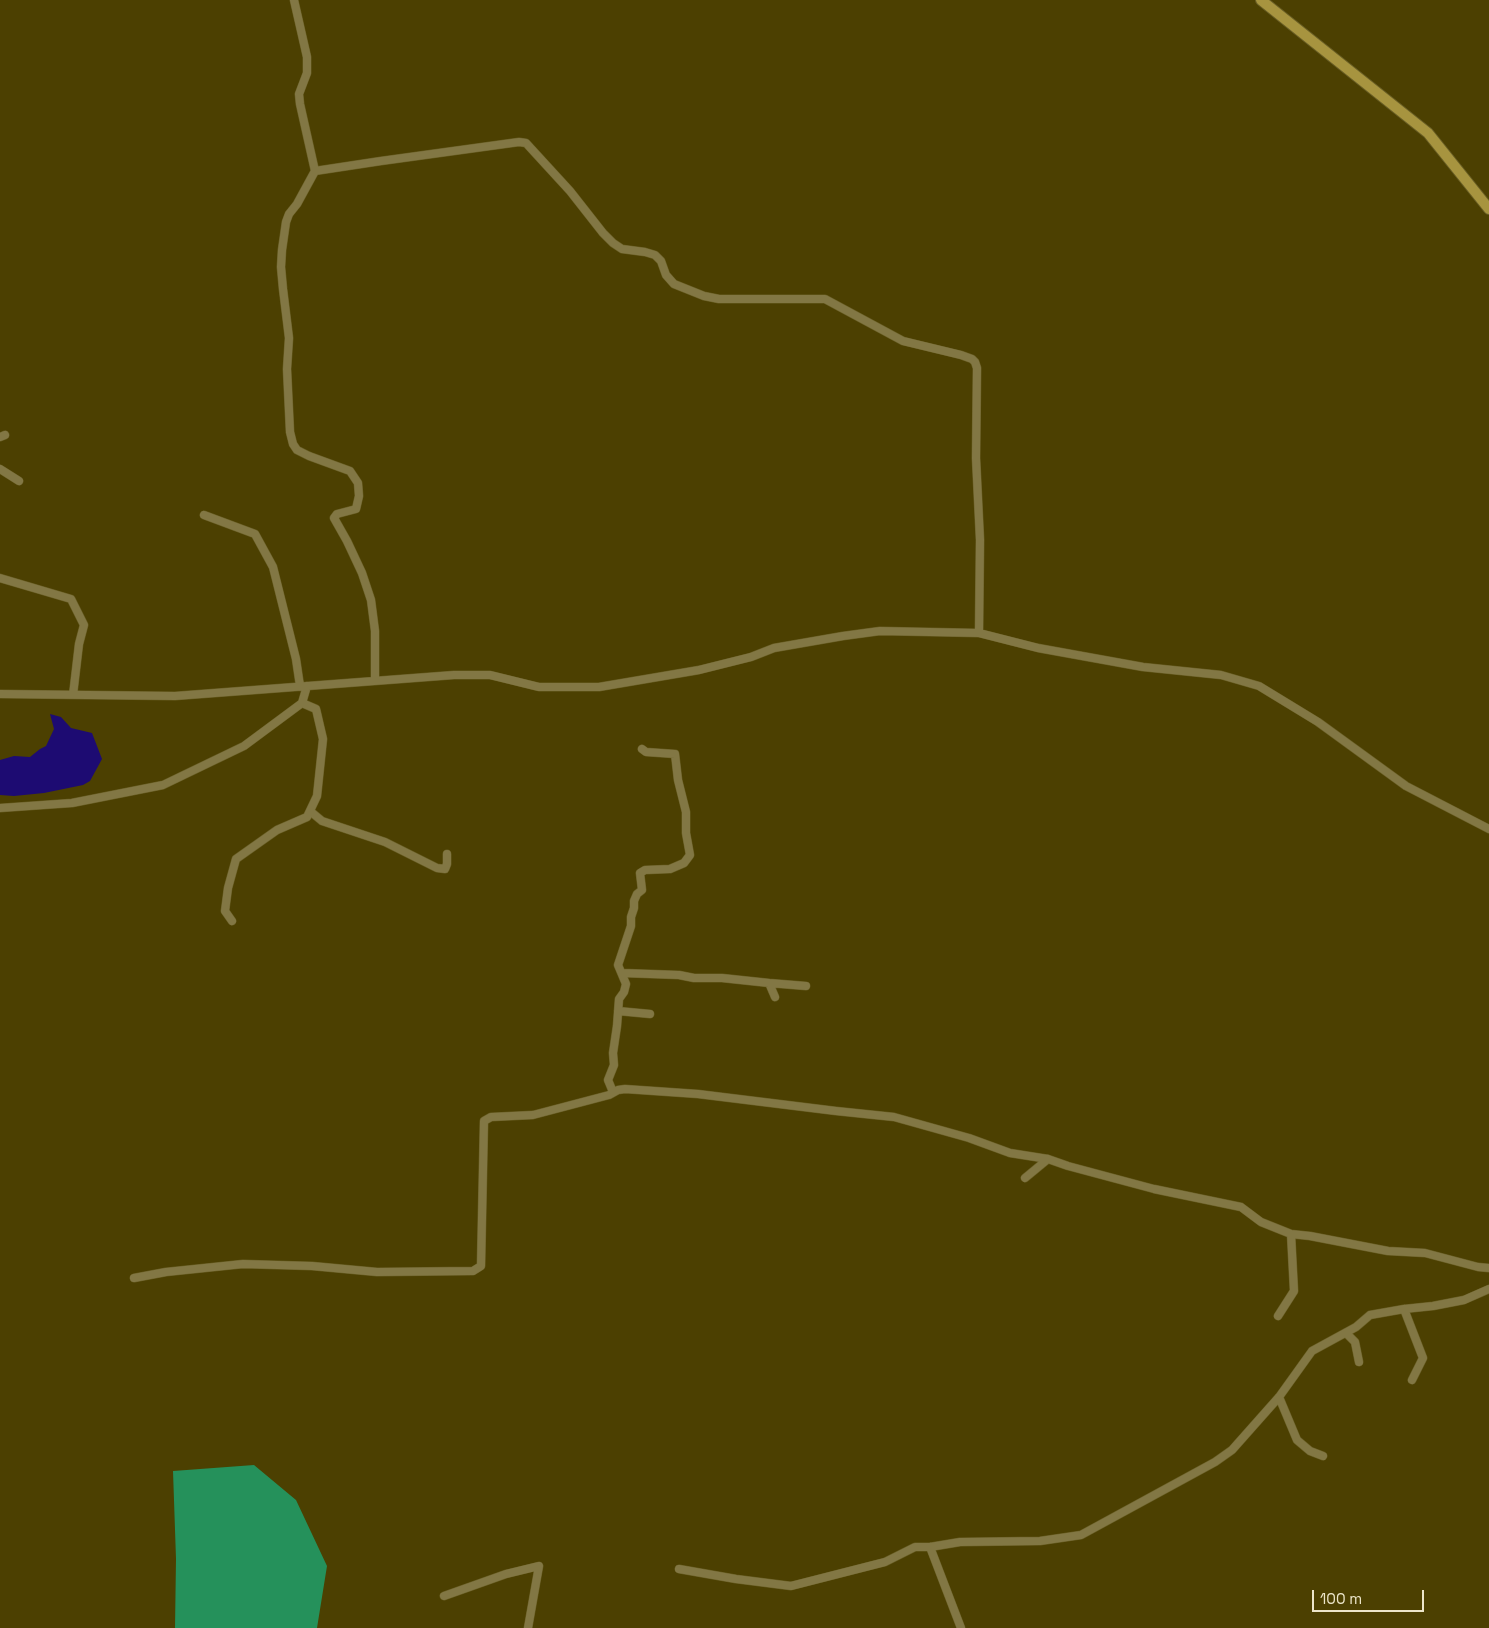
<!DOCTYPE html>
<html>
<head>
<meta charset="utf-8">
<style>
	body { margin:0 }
	#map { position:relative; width:1489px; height:1628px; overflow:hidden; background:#4c4001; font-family:"Space Grotesk",sans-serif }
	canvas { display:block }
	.scale { position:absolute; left:1312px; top:1590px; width:112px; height:22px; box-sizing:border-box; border:2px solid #ede6ca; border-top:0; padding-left:6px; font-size:15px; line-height:18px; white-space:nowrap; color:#ede6ca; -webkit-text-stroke:4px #4c4001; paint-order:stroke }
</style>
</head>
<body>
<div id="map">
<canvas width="1489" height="1628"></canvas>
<div class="scale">100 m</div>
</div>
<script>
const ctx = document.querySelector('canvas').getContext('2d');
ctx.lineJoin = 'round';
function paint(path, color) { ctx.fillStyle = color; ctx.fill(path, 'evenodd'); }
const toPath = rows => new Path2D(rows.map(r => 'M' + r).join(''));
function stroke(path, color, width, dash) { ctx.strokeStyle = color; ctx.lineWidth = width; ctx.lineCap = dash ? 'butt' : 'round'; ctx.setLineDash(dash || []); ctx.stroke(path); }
paint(toPath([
	[254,1465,296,1500,327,1566,317,1628,175,1628,176,1559,173,1471]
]), '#25915b');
paint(toPath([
	[50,714,61,717,71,728,92,733,102,759,90,781,83,785,44,793,14,796,0,795,0,760,14,756,30,757,40,749,46,746,54,729]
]), '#1d0b72');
const street = toPath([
	[294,0,307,57,307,73,299,94,300,104,315,171,297,204,289,214,286,222,282,250,281,267,283,289,289,338,287,369,290,432,293,444,297,450,309,456,350,471,358,483,359,496,356,509,337,514,334,518,347,541,362,573,371,600,375,631,375,681],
	[315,171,381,161,519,142,526,143,570,191,603,233,613,243,622,249,645,252,655,255,661,261,666,275,674,284,704,296,719,299,825,299,903,341,961,355,972,359,975,362,977,368,976,458,980,540,979,633],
	[0,437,5,435],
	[0,469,19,481],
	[204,515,255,534,273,567,296,659,300,686],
	[0,578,71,599,84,625,79,644,73,695],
	[0,694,175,696,454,675,490,675,539,687,599,687,699,670,751,657,774,648,843,636,880,631,979,633,1038,648,1143,667,1221,675,1259,686,1318,722,1406,786,1489,829],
	[0,808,72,803,163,785,244,746,302,703,307,686],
	[310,811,322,821,385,842,437,868,445,869,447,864,447,854],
	[232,921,225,911,228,888,236,859,277,830,307,817,317,796,323,739,316,709,302,703],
	[622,973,679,975,694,978,722,978,769,983,775,997],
	[769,983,806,986],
	[618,1011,650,1014],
	[613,1092,608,1080,614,1065,613,1053,617,1026,619,999,624,992,626,984,618,965,631,926,631,917,634,908,634,901,637,894,642,890,640,873,645,870,670,869,684,863,690,855,686,833,686,812,678,780,675,754,646,752,642,749],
	[1025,1178,1048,1159],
	[134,1278,166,1272,243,1264,312,1266,377,1272,473,1271,481,1266,484,1121,491,1117,533,1115,609,1095,618,1090,625,1089,698,1094,836,1111,894,1117,969,1138,1010,1153,1048,1159,1068,1166,1154,1189,1241,1207,1261,1222,1291,1234,1310,1236,1388,1251,1425,1253,1478,1267,1489,1268],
	[1404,1309,1423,1358,1412,1380],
	[1278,1316,1294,1291,1291,1234],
	[1346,1333,1355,1342,1359,1362],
	[1279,1397,1297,1440,1310,1451,1323,1456],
	[930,1547,961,1628],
	[679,1569,736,1579,791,1586,885,1562,915,1547,930,1547,960,1542,1040,1541,1081,1535,1215,1462,1232,1450,1279,1397,1312,1351,1356,1327,1370,1315,1404,1309,1433,1306,1464,1300,1489,1289],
	[444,1596,506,1574,539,1566,528,1628]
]);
const secondary = toPath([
	[1261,0,1428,133,1489,209]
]);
stroke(street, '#695e25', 9);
stroke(secondary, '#695e25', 12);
stroke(street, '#827744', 8);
stroke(secondary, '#a7943f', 10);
</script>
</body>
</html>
